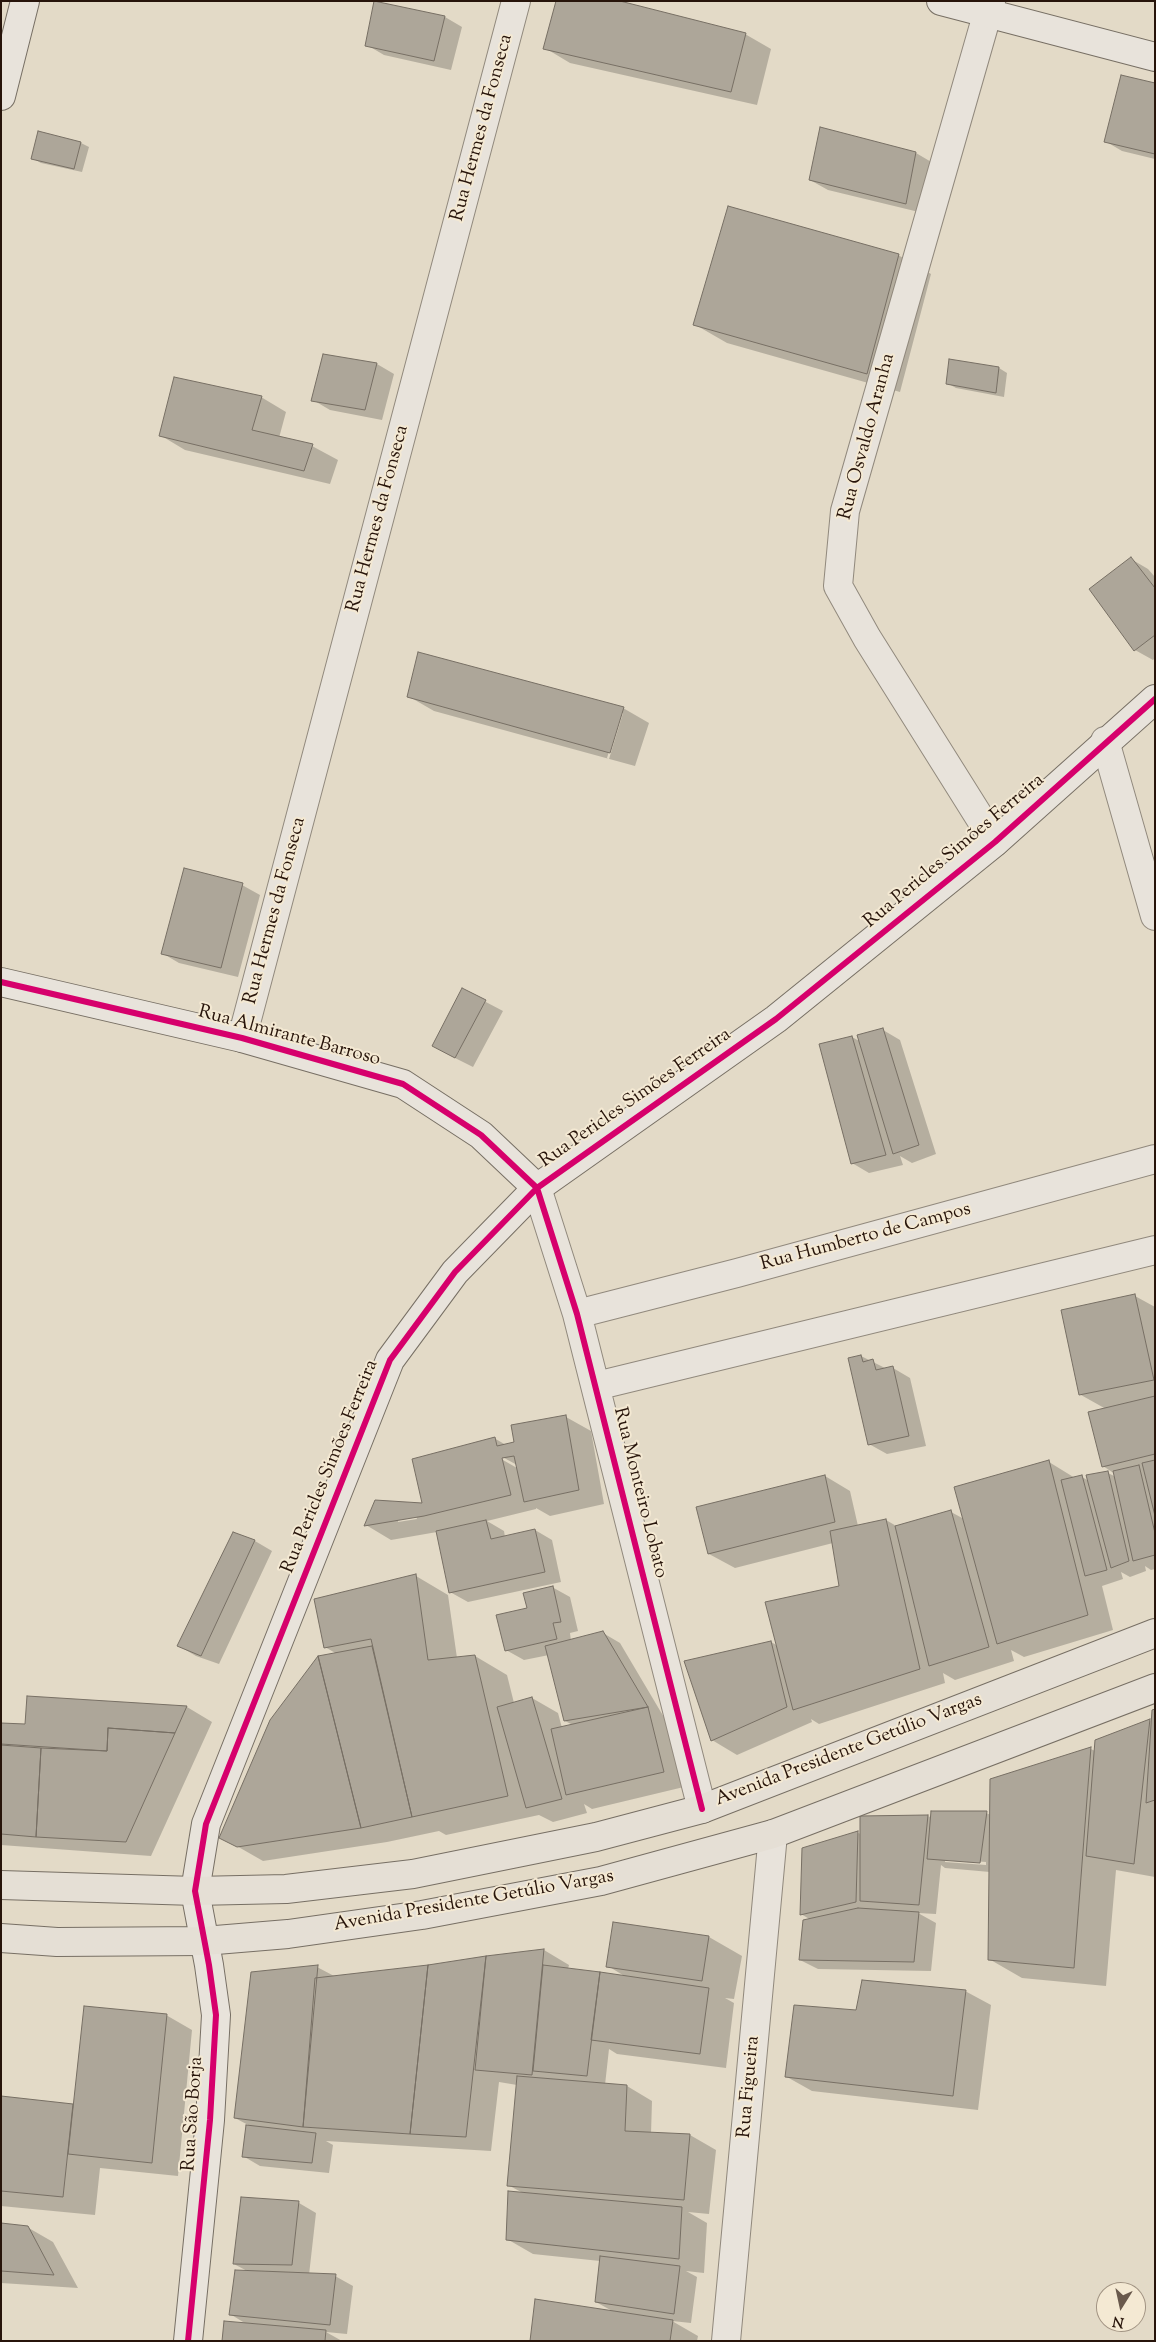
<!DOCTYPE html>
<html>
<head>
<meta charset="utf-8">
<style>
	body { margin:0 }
	#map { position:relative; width:1156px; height:2342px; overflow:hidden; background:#e3dac7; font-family:"Sorts Mill Goudy",serif }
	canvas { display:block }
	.frame { position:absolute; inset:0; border:2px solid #27140a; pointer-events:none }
	.north { position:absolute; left:1096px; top:2282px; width:50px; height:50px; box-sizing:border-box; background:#f4e9d3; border:1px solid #a29483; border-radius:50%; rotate:190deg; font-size:14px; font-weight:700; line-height:20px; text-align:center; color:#27140a }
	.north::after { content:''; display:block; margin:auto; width:18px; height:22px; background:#69594c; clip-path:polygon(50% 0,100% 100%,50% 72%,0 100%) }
</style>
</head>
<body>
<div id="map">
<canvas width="1156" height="2342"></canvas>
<div class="frame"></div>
<div class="north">N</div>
</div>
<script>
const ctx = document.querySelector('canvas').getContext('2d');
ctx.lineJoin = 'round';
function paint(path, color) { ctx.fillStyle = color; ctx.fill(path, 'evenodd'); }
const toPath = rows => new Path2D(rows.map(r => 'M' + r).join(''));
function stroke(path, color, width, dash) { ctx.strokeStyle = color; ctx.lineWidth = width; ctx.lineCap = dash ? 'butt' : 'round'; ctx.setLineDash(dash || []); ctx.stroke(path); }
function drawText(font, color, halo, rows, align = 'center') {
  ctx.font = font + ' "Sorts Mill Goudy",serif'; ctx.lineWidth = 4; ctx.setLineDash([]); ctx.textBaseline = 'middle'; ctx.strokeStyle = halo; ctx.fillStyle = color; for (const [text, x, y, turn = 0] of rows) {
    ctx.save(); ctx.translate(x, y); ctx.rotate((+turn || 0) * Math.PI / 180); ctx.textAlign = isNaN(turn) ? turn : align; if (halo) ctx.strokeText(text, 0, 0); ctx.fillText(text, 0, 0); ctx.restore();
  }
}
paint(toPath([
	[445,17,462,27,451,70,384,55,367,45],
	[745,34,771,49,757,105,570,63,545,48],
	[1155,84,1155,159,1122,151,1105,141],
	[81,143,89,147,82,172,41,163,32,158],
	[916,153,933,163,923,213,828,190,810,180],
	[898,255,931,274,900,392,727,343,694,324],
	[950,361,999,368,1007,373,1004,397,956,388,947,383],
	[377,364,394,374,382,420,330,410,313,400],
	[261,397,286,412,279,438,312,446,338,460,330,484,185,450,160,435],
	[1131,559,1148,569,1155,577,1155,658,1153,660,1135,650,1091,589],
	[408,696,623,708,649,723,635,766,434,711],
	[621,713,623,713,609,759,607,758],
	[242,885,260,895,238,977,179,963,162,953],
	[463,990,503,1011,473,1067,451,1056],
	[883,1030,900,1040,936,1154,912,1163,900,1156,903,1165,869,1173,852,1163,852,1037,861,1042],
	[1135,1296,1155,1307,1155,1569,1151,1570,1145,1566,1146,1571,1130,1577,1121,1572,1123,1579,1102,1586,1113,1630,1024,1657,1011,1650,1014,1661,955,1680,943,1673,945,1683,819,1724,811,1719,812,1722,737,1755,712,1740,771,1642,778,1646,841,1587,833,1543,735,1568,709,1554,698,1508,825,1476,850,1491,858,1526,886,1520,898,1527,951,1512,964,1519,1049,1462,1075,1478,1082,1477,1089,1481,1108,1473,1116,1477,1115,1474,1103,1466,1106,1409,1081,1395],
	[861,1356,887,1369,893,1368,910,1378,926,1446,887,1454,869,1444],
	[566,1417,591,1431,604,1504,550,1516,536,1508,536,1509,487,1521,504,1531,505,1537,535,1530,552,1540,561,1582,468,1602,450,1592,437,1532,391,1540,366,1525,423,1505,494,1438,506,1445,515,1443],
	[497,1454,517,1465,517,1468,496,1456],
	[416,1516,417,1519,398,1522,398,1519],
	[233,1533,255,1541,272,1551,219,1664,196,1656,179,1646],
	[416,1576,448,1595,457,1658,475,1656,507,1675,514,1703,532,1698,558,1713,562,1728,573,1725,565,1721,549,1655,524,1660,506,1650,528,1609,552,1587,570,1597,578,1631,570,1633,571,1641,603,1633,620,1643,665,1719,673,1723,688,1786,592,1809,584,1804,587,1813,553,1822,539,1815,446,1835,439,1831,387,1842,263,1861,221,1837,337,1654,325,1647],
	[28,1697,187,1707,212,1722,151,1856,1,1845,1,1724,26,1726],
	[1155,1711,1155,1877,1116,1870,1106,1986,1022,1978,989,1959,990,1872,945,1868,941,1865,936,1914,918,1913,936,1923,931,1971,818,1969,800,1960,811,1920,801,1914,803,1849,858,1833,861,1834,928,1816,932,1818,986,1813,991,1815,991,1780,1091,1749,1095,1751,1150,1720,1152,1722],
	[945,1859,986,1862,986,1865,945,1862],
	[614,1923,709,1937,742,1956,734,1999,725,1998,734,2003,726,2068,617,2054,609,2049,605,2085,627,2086,652,2101,651,2134,690,2135,716,2150,709,2214,688,2212,707,2223,704,2273,686,2271,697,2277,691,2323,672,2321,698,2336,697,2341,532,2341,614,2312,596,2302,600,2261,533,2254,507,2239,523,2193,508,2185,517,2085,499,2082,491,2151,326,2141,333,2145,329,2173,260,2166,243,2156,252,2127,235,2118,317,1967,336,1977,544,1950,569,1965,568,1969,626,1977,608,1966],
	[965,1991,991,2005,978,2110,812,2091,787,2077,857,2011],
	[166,2015,192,2030,178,2176,100,2168,95,2215,1,2206,1,2098,74,2106],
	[299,2203,316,2213,309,2275,335,2276,353,2286,347,2334,326,2332,342,2341,223,2341,248,2325,230,2314,249,2272,234,2264],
	[1,2225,27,2227,53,2242,78,2288,1,2283]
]), '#0003');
const building = toPath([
	[374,1,445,16,434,61,365,46,374,1],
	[556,1,620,1,746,33,731,92,543,49,556,1],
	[1121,75,1155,83,1155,154,1104,142,1121,75],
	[820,127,916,152,906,204,809,180,820,127],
	[38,131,81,142,74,169,31,159,38,131],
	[728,206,899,254,867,374,693,325,728,206],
	[323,354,377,363,365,410,311,401,323,354],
	[949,359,999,367,996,393,946,384,949,359],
	[174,377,262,396,252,430,313,444,304,471,159,436,174,377],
	[1131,557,1155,588,1155,635,1134,651,1089,589,1131,557],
	[418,652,624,707,610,753,407,697,418,652],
	[184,868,243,883,221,968,161,954,184,868],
	[462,988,486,1000,455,1058,432,1046,462,988],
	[883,1028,919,1145,893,1154,857,1035,883,1028],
	[852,1036,886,1155,851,1164,819,1044,852,1036],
	[1135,1294,1154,1380,1079,1395,1061,1310,1135,1294],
	[861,1355,863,1362,873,1359,876,1370,893,1366,909,1436,868,1445,848,1358,861,1355],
	[1155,1396,1155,1454,1102,1467,1088,1412,1155,1396],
	[566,1415,579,1490,524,1502,514,1456,502,1458,511,1495,424,1516,364,1526,375,1500,422,1503,412,1459,495,1437,497,1446,514,1442,511,1425,566,1415],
	[1049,1460,1088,1615,997,1644,954,1487,1049,1460],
	[1155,1460,1155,1516,1142,1463,1155,1460],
	[1139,1465,1155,1533,1155,1555,1133,1561,1113,1471,1139,1465],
	[1108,1471,1129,1561,1111,1568,1086,1475,1108,1471],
	[825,1475,835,1522,708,1554,696,1507,825,1475],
	[1082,1475,1107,1570,1085,1576,1061,1480,1082,1475],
	[951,1510,989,1647,929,1666,895,1526,951,1510],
	[886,1519,920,1669,793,1710,765,1602,839,1586,830,1531,886,1519],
	[486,1520,491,1539,535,1529,545,1572,449,1593,436,1531,486,1520],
	[233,1532,255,1540,201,1656,177,1646,233,1532],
	[416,1574,428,1660,475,1655,508,1796,412,1817,371,1639,324,1648,314,1599,416,1574],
	[553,1586,561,1622,553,1623,557,1639,505,1651,496,1615,527,1608,523,1593,553,1586],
	[603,1631,648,1707,564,1721,545,1646,603,1631],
	[771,1641,787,1707,711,1741,684,1661,771,1641],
	[372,1646,412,1817,361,1828,318,1656,372,1646],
	[318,1656,361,1828,237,1847,219,1838,270,1720,318,1656],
	[27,1696,187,1706,175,1733,108,1728,107,1751,1,1744,1,1723,25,1724,27,1696],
	[532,1697,562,1799,526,1808,497,1707,532,1697],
	[648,1707,664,1772,566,1795,551,1729,648,1707],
	[1155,1709,1155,1800,1146,1803,1152,1710,1155,1709],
	[1150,1719,1134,1864,1086,1856,1095,1740,1150,1719],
	[108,1728,175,1733,126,1842,36,1837,41,1748,107,1751,108,1728],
	[1,1745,41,1748,36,1837,1,1834,1,1745],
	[1091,1747,1074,1968,988,1960,990,1779,1091,1747],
	[931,1811,987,1811,980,1863,927,1859,931,1811],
	[928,1815,919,1905,860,1901,860,1816,928,1815],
	[858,1831,856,1902,800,1915,802,1848,858,1831],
	[858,1908,919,1912,914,1962,799,1960,803,1920,858,1908],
	[613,1922,709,1936,702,1981,606,1967,613,1922],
	[544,1949,532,2075,475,2070,486,1956,544,1949],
	[486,1956,466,2137,410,2134,428,1965,486,1956],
	[318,1965,303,2127,234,2118,251,1972,318,1965],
	[428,1965,410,2134,303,2127,315,1978,428,1965],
	[543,1965,600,1972,587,2076,533,2071,543,1965],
	[600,1972,709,1988,700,2054,591,2040,600,1972],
	[862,1980,966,1990,953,2096,785,2077,794,2005,856,2010,862,1980],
	[84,2006,167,2014,152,2163,68,2154,84,2006],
	[517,2076,627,2085,625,2131,690,2134,684,2200,507,2186,517,2076],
	[1,2096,73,2104,63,2197,1,2191,1,2096],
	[246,2125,316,2133,312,2163,242,2157,246,2125],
	[508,2191,682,2207,679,2259,506,2240,508,2191],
	[241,2197,299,2201,292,2265,233,2264,241,2197],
	[1,2223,28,2226,54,2275,1,2271,1,2223],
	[600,2256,680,2266,674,2314,595,2302,600,2256],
	[235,2270,336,2274,330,2325,229,2315,235,2270],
	[535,2299,673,2320,670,2341,530,2341,535,2299],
	[224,2321,326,2330,325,2341,222,2341,224,2321]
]);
paint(building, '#ada699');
stroke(building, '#776f64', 1);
const street = toPath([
	[991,1,845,511,838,586,867,638,995,842],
	[1105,741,1155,916],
	[242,1038,516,1],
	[537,1188,577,1314,702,1809],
	[577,1314,737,1273,1155,1159],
	[596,1386,1155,1250],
	[726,2341,773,1834]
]);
const secondary = toPath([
	[941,1,1155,57],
	[1,96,25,1],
	[1,982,242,1038,403,1084,481,1135,537,1188],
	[188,2341,210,2120,216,2015,209,1965,195,1891,206,1824,390,1360,455,1272,537,1188,776,1019,995,842,1155,699]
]);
const primary = toPath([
	[1,1885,195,1891,286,1889,413,1874,596,1837,702,1809,1155,1633],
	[1,1938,57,1942,204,1941,288,1934,422,1915,601,1881,773,1834,1155,1688]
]);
stroke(street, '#91897d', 30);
stroke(secondary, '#776f64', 30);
stroke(primary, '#776f64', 30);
stroke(street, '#e8e3db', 28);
stroke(secondary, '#e8e3db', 28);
stroke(primary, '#e5dfd5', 28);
stroke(toPath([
	[1,982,242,1038,403,1084,481,1135,537,1188,577,1314,702,1809],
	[188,2341,210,2120,216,2015,209,1965,195,1891,206,1824,390,1360,455,1272,537,1188,776,1019,995,842,1155,699]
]), '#d6006c', 6);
drawText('19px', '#27140a', '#f4e9d3', [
	["Rua Hermes da Fonseca",483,128,-75],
	["Rua Osvaldo Aranha",868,437,-75],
	["Rua Hermes da Fonseca",379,519,-75],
	["Rua Pericles Simões Ferreira",955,852,-40],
	["Rua Hermes da Fonseca",276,911,-75],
	["Rua Almirante Barroso",289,1037,15],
	["Rua Pericles Simões Ferreira",636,1099,-35],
	["Rua Humberto de Campos",866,1238,-15],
	["Rua Pericles Simões Ferreira",331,1467,-68],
	["Rua Monteiro Lobato",639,1493,76],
	["Avenida Presidente Getúlio Vargas",849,1751,-21],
	["Avenida Presidente Getúlio Vargas",474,1902,-10],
	["Rua Figueira",750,2087,-85],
	["Rua São Borja",194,2114,-86]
]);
</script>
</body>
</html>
